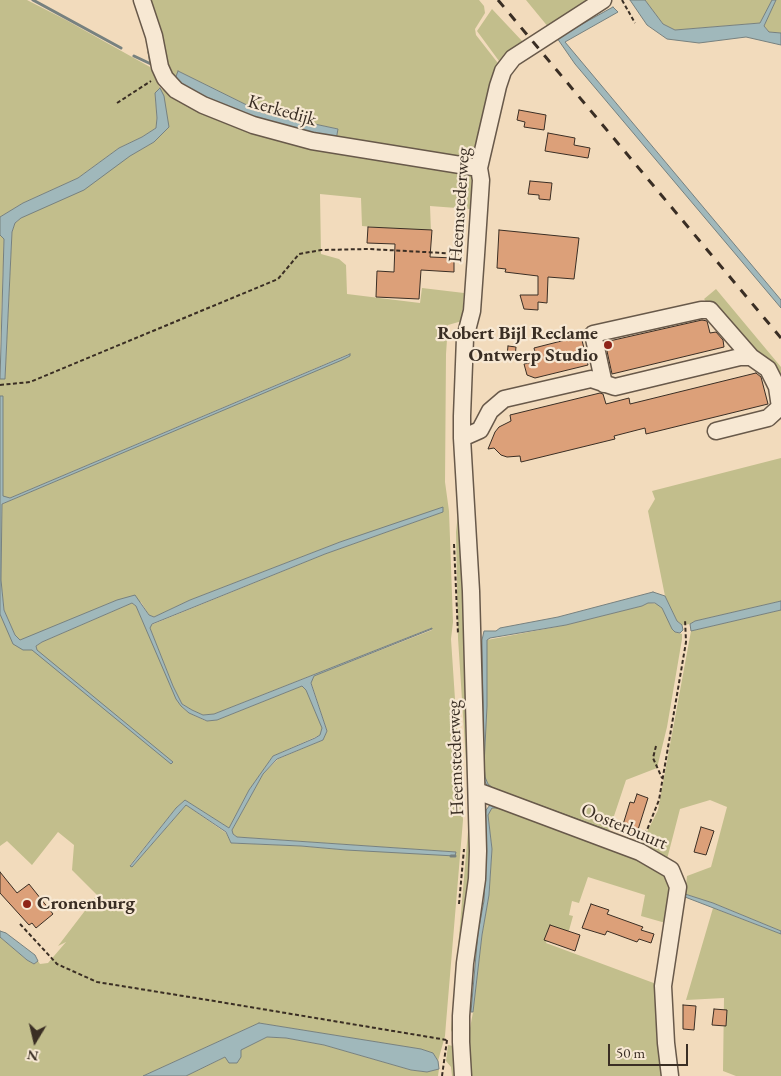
<!DOCTYPE html>
<html>
<head>
<meta charset="utf-8">
<style>
	body { margin:0 }
	#map { position:relative; width:781px; height:1076px; overflow:hidden; background:#f2dbbc; font-family:"EB Garamond",serif }
	canvas { display:block }
	.north { position:absolute; left:10px; top:1016px; width:50px; height:50px; -webkit-text-stroke:4px #f7e8d3; paint-order:stroke; rotate:189deg; font-size:14px; font-weight:700; line-height:20px; text-align:center; color:#3a2e24 }
	.north::after { content:''; display:block; margin:auto; width:18px; height:22px; background:#3a2e24; clip-path:polygon(50% 0,100% 100%,50% 72%,0 100%) }
	.scale { position:absolute; left:608px; top:1044px; width:80px; height:22px; box-sizing:border-box; border:2px solid #3a2e24; border-top:0; padding-left:6px; font-size:15px; line-height:18px; white-space:nowrap; color:#3a2e24; -webkit-text-stroke:4px #f7e8d3; paint-order:stroke }
</style>
</head>
<body>
<div id="map">
<canvas width="781" height="1076"></canvas>
<div class="north">N</div>
<div class="scale">50 m</div>
</div>
<script>
const ctx = document.querySelector('canvas').getContext('2d');
ctx.lineJoin = 'round';
function paint(path, color) { ctx.fillStyle = color; ctx.fill(path, 'evenodd'); }
const toPath = rows => new Path2D(rows.map(r => 'M' + r).join(''));
function stroke(path, color, width, dash) { ctx.strokeStyle = color; ctx.lineWidth = width; ctx.lineCap = dash ? 'butt' : 'round'; ctx.setLineDash(dash || []); ctx.stroke(path); }
function drawText(font, color, halo, rows, align = 'center') {
  ctx.font = font + ' "EB Garamond",serif'; ctx.lineWidth = 4.5; ctx.setLineDash([]); ctx.textBaseline = 'middle'; ctx.strokeStyle = halo; ctx.fillStyle = color; for (const [text, x, y, turn = 0] of rows) {
    ctx.save(); ctx.translate(x, y); ctx.rotate((+turn || 0) * Math.PI / 180); ctx.textAlign = isNaN(turn) ? turn : align; if (halo) ctx.strokeText(text, 0, 0); ctx.fillText(text, 0, 0); ctx.restore();
  }
}
paint(toPath([
	[0,0,27,0,66,20,150,67,160,88,205,113,472,174,470,209,430,206,431,232,362,226,361,198,320,194,321,254,339,259,346,265,347,294,420,303,422,288,464,293,462,321,448,325,446,354,445,482,449,511,453,622,451,639,463,820,446,1023,445,1036,438,1061,433,1053,420,1049,259,1023,143,1076,0,1076,0,937,27,960,34,964,38,961,40,964,48,963,66,942,58,946,97,895,72,870,74,845,58,832,32,865,7,841,0,846,0,614,23,650,37,649,36,646,42,642,132,603,136,606,181,706,189,713,206,721,217,720,302,686,306,690,323,728,320,735,273,756,249,790,229,828,185,800,176,808,130,865,132,867,186,805,226,833,231,843,301,846,346,850,455,852,237,837,233,834,232,830,263,774,278,759,323,740,327,731,311,682,314,676,432,630,431,628,214,714,203,715,192,710,182,704,173,686,150,628,151,625,325,554,443,512,340,542,190,600,154,617,149,615,141,602,117,600,27,638,20,640,15,635,4,610,1,580,2,504,350,356,349,354,10,498,3,497,3,396,0,396,0,379,5,379,12,232,15,223,21,218,154,142,169,127,155,93,157,118,156,128,142,137,119,148,78,178,23,203,0,217],
	[145,0,479,0,484,6,485,13,475,29,476,35,501,67,493,78,488,92,475,153,471,155,456,157,336,140,338,129,263,113,178,71,174,82],
	[526,0,593,0,549,28],
	[645,0,772,0,760,23,675,30,663,24],
	[776,0,781,0,781,33,769,32,764,26],
	[492,9,523,42,499,61,477,31],
	[0,235,4,238,0,355],
	[716,289,781,367,781,388,704,299],
	[781,458,781,601,695,621,690,624,682,625,677,621,665,596,648,511,655,499,652,491],
	[459,504,468,614,470,785,468,782,467,777,458,638,456,532],
	[648,603,658,604,662,608,672,628,675,632,682,634,682,639,667,727,657,768,626,780,609,831,549,810,493,788,488,784,485,777,484,765,487,706,487,640,566,625,642,606],
	[781,610,781,931,713,903,685,894,687,876,711,867,727,807,710,800,680,809,666,863,639,848,658,810,691,631],
	[468,791,469,792,474,852,454,1036,451,1030,468,831],
	[495,807,504,808,635,858,664,874,672,891,669,924,641,916,645,895,588,877,579,903,572,901,569,915,573,916,568,934,551,929,546,943,659,985,663,1076,467,1076,466,1050,473,1012,482,935,489,895,492,849,488,815,492,808],
	[713,908,781,934,781,1076,736,1076,723,1071,724,998,686,1000],
	[267,1037,286,1038,324,1045,411,1070,427,1072,439,1069,438,1076,186,1076],
	[448,1045,453,1046,459,1076,452,1076,451,1067,446,1061]
]), '#c2be8c');
const water = toPath([
	[630,0,645,0,663,24,675,30,760,23,772,0,776,0,764,26,769,32,781,33,781,45,746,37,699,43,667,39,647,25,630,0],
	[613,7,618,12,565,42,781,300,781,308,575,64,557,38,613,7],
	[178,71,263,113,338,129,336,140,240,115,174,82,178,71],
	[160,88,164,96,169,127,154,142,130,156,84,190,21,218,15,223,12,232,5,379,0,379,4,239,0,235,0,217,23,203,78,178,119,148,142,137,156,128,157,118,155,93,160,88],
	[350,354,350,356,342,360,2,504,1,580,4,610,15,635,20,640,117,600,135,595,149,615,154,617,190,600,340,542,443,507,443,512,325,554,152,624,150,628,173,686,182,704,192,710,203,715,214,714,432,628,432,629,314,676,311,683,327,731,323,740,277,759,263,774,232,830,233,834,237,837,456,852,455,856,346,850,301,846,231,843,226,832,186,805,132,867,130,866,176,808,185,800,229,828,249,790,273,756,315,738,320,735,322,728,306,690,302,686,217,720,207,721,189,713,181,706,176,699,136,606,132,603,42,642,36,646,37,650,173,762,171,764,32,650,23,650,13,644,0,614,0,396,3,396,3,496,10,498,350,354],
	[653,592,665,596,677,621,682,625,683,630,680,633,675,632,672,629,662,608,655,603,648,603,642,606,566,625,490,638,487,640,487,706,484,765,485,777,488,784,493,788,607,830,607,832,492,790,487,785,483,779,482,764,483,708,482,640,484,631,496,631,500,628,558,617,653,592],
	[781,601,781,610,691,631,690,624,695,621,781,601],
	[494,804,504,808,492,808,488,815,492,849,489,895,482,935,473,1012,471,1012,478,932,484,901,486,847,485,817,486,810,490,805,494,804],
	[685,894,713,903,781,931,781,934,685,897,685,894],
	[0,931,6,933,35,955,38,961,34,964,27,960,0,937,0,931],
	[259,1023,421,1049,433,1053,438,1061,439,1069,427,1072,411,1070,324,1045,286,1038,267,1037,241,1050,241,1057,237,1063,229,1063,225,1057,186,1076,143,1076,259,1023]
]);
paint(water, '#a0b8bb');
stroke(water, '#77817f', 1);
stroke(toPath([
	[33,0,121,48],
	[134,56,151,64,149,52],
	[451,856,455,856,452,856]
]), '#77817f', 3);
const building = toPath([
	[519,110,546,115,544,130,524,127,525,122,517,120,519,110],
	[548,133,575,138,574,145,590,148,588,158,545,151,548,133],
	[530,181,552,183,550,200,539,199,539,195,528,194,530,181],
	[368,227,432,230,430,257,454,258,454,272,421,270,419,299,376,297,377,271,394,272,395,244,367,243,368,227],
	[499,230,579,238,574,279,548,277,547,303,538,302,538,310,524,309,520,295,538,295,538,276,505,272,506,269,497,268,499,230],
	[702,320,707,321,710,333,716,332,723,340,724,347,612,374,605,342,702,320],
	[581,336,588,365,535,378,527,375,524,364,537,361,534,348,581,336],
	[508,346,516,347,515,357,507,356,508,346],
	[756,373,761,377,768,404,646,434,645,428,614,436,615,439,521,462,520,456,507,457,501,455,494,448,488,449,495,432,499,427,511,421,510,415,600,393,603,394,606,404,629,398,630,404,756,373],
	[637,794,648,798,636,836,621,831,630,802,634,803,637,794],
	[701,827,714,831,706,855,694,852,701,827],
	[0,872,17,893,29,884,53,914,36,928,32,923,29,925,0,893,0,872],
	[591,904,609,910,607,914,643,927,641,930,654,934,651,943,639,939,637,942,607,931,605,935,582,928,591,904],
	[550,925,580,935,575,951,544,940,550,925],
	[683,1005,696,1006,694,1030,683,1029,683,1005],
	[714,1009,727,1010,726,1026,712,1025,714,1009]
]);
paint(building, '#dca079');
stroke(building, '#3a2e24', 1);
const minor = toPath([
	[142,0,154,36,160,67,165,78,176,90,203,105,253,125,312,141,479,168],
	[604,384,593,334,701,310,710,310,751,357],
	[462,438,480,430,490,411,504,399,591,379,615,387,740,357,751,357,768,369,777,387,780,407,768,418,716,431],
	[477,791,640,852,671,870,678,887,663,986,666,1043,670,1076],
	[463,1076,461,1042,461,1016,465,963,477,879,478,851,471,591,462,438,462,416,465,338,472,311,476,255,481,180,479,168,498,86,503,71,513,58,603,0]
]);
stroke(minor, '#68594a', 19);
stroke(toPath([
	[622,0,635,23],
	[117,103,151,81],
	[0,385,30,382,278,279,299,254,321,250,368,249,462,254],
	[454,544,458,634],
	[656,746,653,758,662,778],
	[641,840,647,830,659,800,686,642,685,619],
	[459,904,464,849],
	[20,924,57,964,97,982,208,1000,447,1040],
	[442,1076,447,1040]
]), '#3a2e24', 2, [4, 2.5]);
stroke(minor, '#f7e8d3', 16);
stroke(toPath([
	[498,0,781,338]
]), '#3a2e24', 3, [9, 9]);
for (const [x, y, r, color] of [
	[608,345,5,"#8f2418"],
	[27,904,5,"#8f2418"]
]) { const dot = new Path2D(); dot.arc(x, y, r, 0, 2 * Math.PI); ctx.fillStyle = color; ctx.fill(dot); stroke(dot, '#f7e8d3', 2); }
drawText('19px', '#3a2e24', '#f7e8d3', [
	["Kerkedijk",282,111,16],
	["Heemstederweg",460,205,-86],
	["Heemstederweg",456,758,-92],
	["Oosterbuurt",624,827,23]
]);
drawText('bold 19px', '#3a2e24', '#f7e8d3', [
	["Robert Bijl Reclame",598,334],
	["Ontwerp Studio",598,356],
	["Cronenburg",37,904,"left"]
], 'right');
</script>
</body>
</html>
